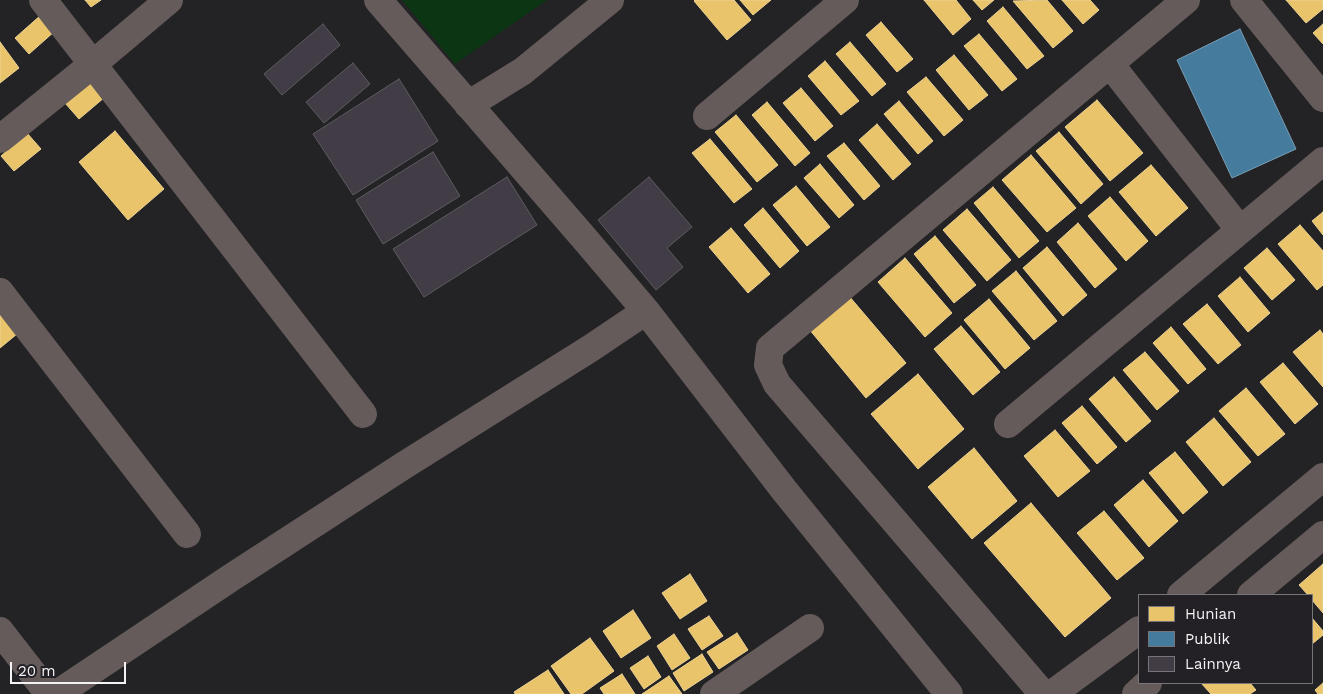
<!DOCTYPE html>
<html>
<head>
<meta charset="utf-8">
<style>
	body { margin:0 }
	#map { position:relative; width:1323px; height:694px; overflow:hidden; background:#232224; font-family:"Work Sans",sans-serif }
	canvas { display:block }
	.legend { position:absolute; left:1138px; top:594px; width:175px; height:90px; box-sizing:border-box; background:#232125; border:1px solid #767578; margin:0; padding:6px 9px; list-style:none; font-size:15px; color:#f3f2f4 }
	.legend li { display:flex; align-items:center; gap:10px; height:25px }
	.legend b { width:25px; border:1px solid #767578 }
	.scale { position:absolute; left:10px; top:662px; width:116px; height:22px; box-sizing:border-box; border:2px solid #f3f2f4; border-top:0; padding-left:6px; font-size:15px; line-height:18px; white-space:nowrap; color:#f3f2f4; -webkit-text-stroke:4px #232125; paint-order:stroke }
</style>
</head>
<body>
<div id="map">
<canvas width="1323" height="694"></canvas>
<ul class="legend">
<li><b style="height:14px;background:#e9c46a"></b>Hunian</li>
<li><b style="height:14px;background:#457b9d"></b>Publik</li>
<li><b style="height:14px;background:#423c46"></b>Lainnya</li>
</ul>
<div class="scale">20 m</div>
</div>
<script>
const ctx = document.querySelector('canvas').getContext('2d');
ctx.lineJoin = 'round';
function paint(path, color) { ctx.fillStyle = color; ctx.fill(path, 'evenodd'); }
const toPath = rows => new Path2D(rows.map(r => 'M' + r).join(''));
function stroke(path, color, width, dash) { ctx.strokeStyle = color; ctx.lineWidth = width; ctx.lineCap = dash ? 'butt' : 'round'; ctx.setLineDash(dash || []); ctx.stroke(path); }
paint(toPath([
	[402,0,547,0,455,64]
]), '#0c3514');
const homes = toPath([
	[85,0,101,0,91,7,85,0],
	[695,0,734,0,751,20,727,40,694,1,695,0],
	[740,0,771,0,753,15,740,0],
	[924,0,956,0,971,19,953,35,924,0],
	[973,0,994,0,982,10,973,0],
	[1047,0,1073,31,1053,48,1013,1,1047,0],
	[1062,0,1090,0,1099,10,1083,24,1062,0],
	[1286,0,1323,0,1323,9,1306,23,1286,0],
	[1003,7,1044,56,1027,69,987,21,1003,7],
	[41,15,55,31,29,54,15,38,41,15],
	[881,22,913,59,897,72,866,35,881,22],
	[1323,24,1323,44,1313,33,1323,24],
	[979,34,1017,79,1002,91,964,46,979,34],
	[0,42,19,68,0,83,0,42],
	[850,42,886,84,872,96,836,54,850,42],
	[954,55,988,95,969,110,936,70,954,55],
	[825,61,859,101,841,115,808,76,825,61],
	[926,77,963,120,944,136,907,92,926,77],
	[92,81,105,97,79,119,65,103,92,81],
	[801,88,833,126,815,141,783,103,801,88],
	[1097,100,1143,153,1110,181,1065,127,1097,100],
	[899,101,933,141,918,154,884,114,899,101],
	[767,102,810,153,795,166,752,115,767,102],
	[736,115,778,165,757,182,715,132,736,115],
	[877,124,911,164,893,180,859,140,877,124],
	[115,131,164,189,128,220,79,162,115,131],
	[1059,132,1103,184,1081,204,1036,151,1059,132],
	[27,133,41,149,14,171,1,156,27,133],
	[710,139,752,189,734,203,692,153,710,139],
	[844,143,880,186,864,200,827,156,844,143],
	[1031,155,1076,208,1047,232,1002,180,1031,155],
	[820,164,854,205,839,218,804,178,820,164],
	[1151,165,1188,208,1156,236,1119,192,1151,165],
	[796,186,830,227,807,246,773,205,796,186],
	[993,187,1039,241,1019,258,974,203,993,187],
	[1110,197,1148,241,1126,261,1088,216,1110,197],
	[763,208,799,251,780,268,744,225,763,208],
	[967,209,1011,260,987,281,943,230,967,209],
	[1323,212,1323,235,1312,221,1323,212],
	[1078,223,1117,269,1095,288,1057,242,1078,223],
	[1300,225,1323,251,1323,285,1317,290,1278,244,1300,225],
	[731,228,770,274,748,293,709,247,731,228],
	[935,236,976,285,954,303,914,254,935,236],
	[1047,247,1087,295,1063,316,1023,268,1047,247],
	[1267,248,1295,280,1272,300,1244,268,1267,248],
	[905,258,952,313,925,337,878,282,905,258],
	[1016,271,1057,321,1034,340,992,291,1016,271],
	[1240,277,1270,313,1248,332,1218,296,1240,277],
	[849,296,906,363,866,398,809,329,849,296],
	[989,299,1030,348,1005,369,964,320,989,299],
	[1207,304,1241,345,1218,364,1183,324,1207,304],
	[0,313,17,334,0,348,0,313],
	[961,326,1000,372,973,395,934,349,961,326],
	[1171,327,1206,369,1188,384,1153,343,1171,327],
	[1320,330,1323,334,1323,387,1293,352,1320,330],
	[1145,352,1179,391,1157,410,1123,370,1145,352],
	[1283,363,1318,404,1295,424,1260,382,1283,363],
	[918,374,964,429,918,469,871,414,918,374],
	[1114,377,1151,421,1126,442,1089,399,1114,377],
	[1246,388,1285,434,1258,456,1219,411,1246,388],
	[1082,406,1117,447,1097,464,1062,423,1082,406],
	[1214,418,1251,462,1223,486,1186,442,1214,418],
	[1055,430,1090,471,1058,497,1024,456,1055,430],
	[974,448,1017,501,972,539,928,487,974,448],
	[1175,452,1208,492,1183,514,1149,473,1175,452],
	[1143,480,1178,521,1149,547,1114,505,1143,480],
	[1031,503,1111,598,1065,637,984,543,1031,503],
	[1104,511,1144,558,1117,580,1077,533,1104,511],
	[1323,564,1323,613,1312,600,1312,595,1308,595,1299,585,1323,564],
	[690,574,707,601,680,619,662,593,690,574],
	[633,610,651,638,621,658,603,631,633,610],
	[709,616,723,636,702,650,688,629,709,616],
	[1312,618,1323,631,1323,635,1312,644,1312,618],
	[737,633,748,650,719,669,707,652,737,633],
	[674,634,690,658,672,670,657,646,674,634],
	[590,638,614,671,582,694,571,694,551,666,590,638],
	[702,654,713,672,684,691,673,673,702,654],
	[648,656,661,677,644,689,630,668,648,656],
	[548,670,564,694,515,694,514,692,548,670],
	[622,674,635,694,604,694,600,688,622,674],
	[669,676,682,694,642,694,669,676],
	[1201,683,1250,683,1256,690,1250,694,1211,694,1201,683],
	[1323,683,1323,694,1318,694,1315,690,1323,683]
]);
paint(homes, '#e9c46a');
stroke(homes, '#ecd293', 1);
const public = toPath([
	[1240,29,1296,149,1232,178,1177,60,1240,29]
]);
paint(public, '#457b9d');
stroke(public, '#799fb7', 1);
const building = toPath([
	[323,24,340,45,282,95,264,74,323,24],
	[353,63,370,84,324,123,306,102,353,63],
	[399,79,438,141,353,195,313,134,399,79],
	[433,152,460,196,383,244,356,200,433,152],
	[507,177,537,225,424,297,393,249,507,177],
	[649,177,692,227,667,248,683,267,656,290,598,220,649,177]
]);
paint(building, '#423c46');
stroke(building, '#5d5c5e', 1);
stroke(toPath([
	[43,0,363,414],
	[378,0,584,238,646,311,784,490,949,694],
	[1244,0,1323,98],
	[1110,64,1240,230],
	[468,105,523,71,610,0],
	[707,116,845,0],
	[0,139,93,64,169,0],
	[0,292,187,534],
	[1008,424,1323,161],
	[1181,595,1323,477],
	[1251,595,1323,535],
	[0,631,49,694],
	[57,694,232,577,403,466,591,348,646,311],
	[714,694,810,628],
	[1043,694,777,384,768,365,770,348,1186,0],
	[1052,694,1139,630],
	[1136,694,1148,683]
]), '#645b5a', 28);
</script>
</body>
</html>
